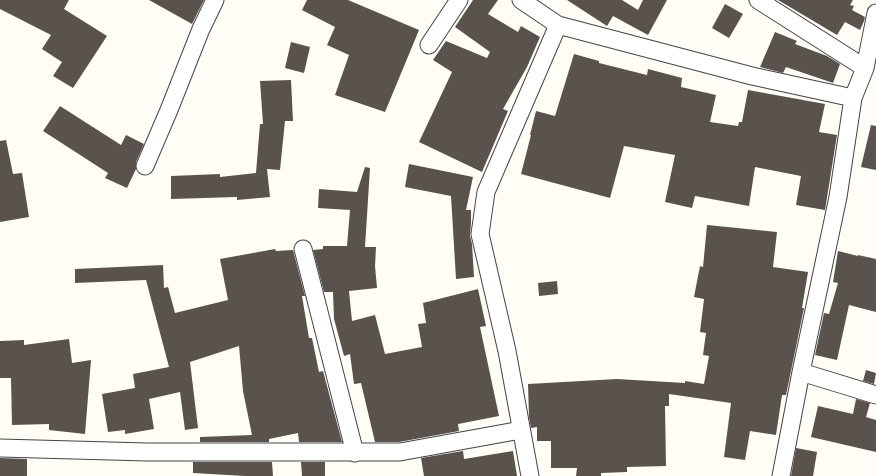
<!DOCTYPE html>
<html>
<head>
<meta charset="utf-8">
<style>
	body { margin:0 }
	canvas { display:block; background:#fffdf5 }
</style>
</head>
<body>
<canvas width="876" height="476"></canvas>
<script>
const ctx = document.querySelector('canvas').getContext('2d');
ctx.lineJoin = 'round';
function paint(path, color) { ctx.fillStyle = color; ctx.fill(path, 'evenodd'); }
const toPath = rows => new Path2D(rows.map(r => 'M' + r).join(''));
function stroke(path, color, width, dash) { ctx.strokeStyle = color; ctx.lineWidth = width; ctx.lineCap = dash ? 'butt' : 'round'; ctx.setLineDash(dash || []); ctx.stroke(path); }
paint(toPath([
	[0,0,69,0,64,9,107,36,73,88,53,76,62,62,42,49,51,35,0,9],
	[149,0,204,0,192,24],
	[307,0,348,0,419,30,385,112,335,95,349,55,327,45,335,27,302,10],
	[473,0,498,0,488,14,518,32,521,26,540,37,527,67,503,109,508,111,482,172,419,142,452,72,433,60,446,41,487,58,490,52,455,27],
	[567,0,622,0,638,10,643,0,667,0,648,35,613,16,607,26],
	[778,0,853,0,850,5,854,6,852,10,865,17,864,21,860,30,845,22,837,35],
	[725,4,743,14,729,38,712,28],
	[775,32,797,41,795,44,827,56,840,64,833,83,786,67,783,73,760,67],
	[291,42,310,47,304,73,285,68],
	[574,54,599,61,599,63,647,75,648,69,682,78,681,87,716,95,710,122,738,126,739,122,742,122,748,90,825,104,819,132,837,135,825,210,796,205,801,176,755,167,749,206,695,196,692,208,665,202,675,155,624,146,610,198,521,174,531,135,530,135,536,111,555,116],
	[291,80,293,121,285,121,280,170,267,169,270,197,237,200,237,197,171,199,171,176,220,174,220,177,256,173,260,124,263,124,260,81],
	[60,106,121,145,126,135,144,144,136,162,136,169,127,188,105,178,108,173,43,131],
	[871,125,876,126,876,170,861,167],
	[6,140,13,174,22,173,29,217,0,222,0,141],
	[409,164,473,177,466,210,471,210,471,223,470,236,472,244,474,277,456,279,451,196,405,187],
	[365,167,370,168,365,247,376,247,375,266,377,288,349,291,352,321,375,315,385,354,422,347,418,324,426,323,423,303,478,289,486,326,480,327,499,416,458,424,459,431,399,442,375,442,361,383,354,384,350,354,344,356,334,319,333,292,324,292,313,250,323,249,323,246,347,246,350,210,318,208,319,189,357,192],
	[707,225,777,232,773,267,808,272,802,308,804,308,786,395,782,395,776,435,750,431,745,460,724,457,731,403,669,394,669,406,665,406,666,466,627,467,627,472,601,473,601,476,576,476,577,468,551,468,551,441,537,441,537,427,531,428,529,417,528,384,617,379,685,383,685,381,704,384,709,356,703,355,706,333,700,332,704,299,694,297,700,266,703,267],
	[275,249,276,251,293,250,305,296,302,296,309,338,312,338,319,372,323,371,342,442,299,442,298,433,269,439,269,442,200,442,200,437,252,435,243,391,239,346,190,362,198,428,185,430,180,392,149,399,154,429,125,434,125,430,108,432,102,394,135,388,133,374,169,367,146,280,75,283,75,269,163,265,164,288,168,287,175,313,228,300,220,259],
	[838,251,858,256,858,255,876,259,876,312,849,305,837,360,815,355,824,313,829,314,838,283,833,282],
	[557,281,558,294,539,296,538,283],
	[69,339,72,363,91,360,85,434,49,430,49,424,12,425,11,378,0,378,0,341,24,340,24,345],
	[866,370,876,373,874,384,863,381],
	[856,399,870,403,866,417,876,420,876,452,811,437,818,406,853,414],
	[796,448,817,452,813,476,791,476],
	[463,451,464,459,513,451,517,476,424,476,421,458],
	[0,458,27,459,27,476,0,476],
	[193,462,272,462,273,476,245,476,193,473],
	[301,462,325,462,325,476,302,476]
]), '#5a524d');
const minor = toPath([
	[521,0,558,25,752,76,853,98],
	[758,0,865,68],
	[429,45,459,0],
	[145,166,169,110,201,29,215,0],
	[303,249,355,453],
	[801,372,876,395],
	[0,448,147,452,400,452,521,430],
	[530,476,507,351,480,234,486,192,558,25],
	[781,476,801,372,838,197,853,98,865,68,876,13]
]);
stroke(minor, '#444', 19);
stroke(minor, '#fff', 17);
</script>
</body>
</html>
